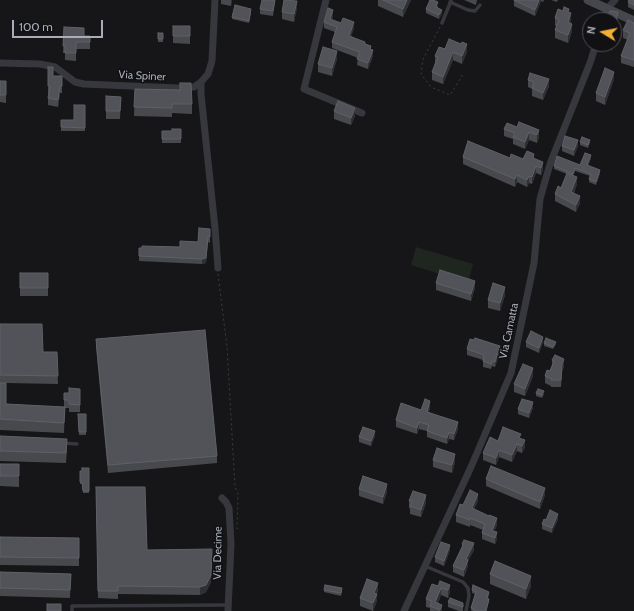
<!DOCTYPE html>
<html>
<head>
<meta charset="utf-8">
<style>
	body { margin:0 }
	#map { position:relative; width:634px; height:611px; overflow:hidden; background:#161618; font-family:Cabin,sans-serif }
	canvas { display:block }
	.north { position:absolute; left:582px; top:12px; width:40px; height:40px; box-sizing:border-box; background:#111113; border:1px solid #4d4f55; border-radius:50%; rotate:280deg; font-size:11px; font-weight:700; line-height:16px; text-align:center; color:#a8adb8 }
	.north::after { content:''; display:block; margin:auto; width:14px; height:18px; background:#f2b134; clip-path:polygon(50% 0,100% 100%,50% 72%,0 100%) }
	.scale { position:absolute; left:12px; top:20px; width:91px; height:18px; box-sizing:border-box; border:2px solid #a8adb8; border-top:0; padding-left:5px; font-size:12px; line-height:14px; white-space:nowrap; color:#a8adb8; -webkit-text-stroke:3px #111113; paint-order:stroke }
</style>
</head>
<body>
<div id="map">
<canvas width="634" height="611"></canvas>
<div class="north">N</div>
<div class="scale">100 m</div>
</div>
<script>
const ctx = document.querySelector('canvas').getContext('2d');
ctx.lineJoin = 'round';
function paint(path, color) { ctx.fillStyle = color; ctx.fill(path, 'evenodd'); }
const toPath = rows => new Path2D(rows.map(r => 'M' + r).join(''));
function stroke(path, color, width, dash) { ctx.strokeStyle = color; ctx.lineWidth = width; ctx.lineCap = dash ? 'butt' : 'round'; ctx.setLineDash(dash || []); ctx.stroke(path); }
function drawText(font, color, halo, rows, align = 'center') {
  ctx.font = font + ' Cabin,sans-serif'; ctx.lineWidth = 3; ctx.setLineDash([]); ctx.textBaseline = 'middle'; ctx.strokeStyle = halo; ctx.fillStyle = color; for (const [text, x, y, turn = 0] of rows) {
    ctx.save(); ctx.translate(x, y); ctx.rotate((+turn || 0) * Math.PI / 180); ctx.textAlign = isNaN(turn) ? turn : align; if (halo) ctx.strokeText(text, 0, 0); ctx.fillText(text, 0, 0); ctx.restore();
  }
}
paint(toPath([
	[416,247,473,264,468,283,411,265]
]), '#1e261f');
stroke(toPath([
	[440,27,423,59,421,74,431,87,450,95,463,74],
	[218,274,227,347,235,487,238,493,237,529]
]), '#3d3f44', 1, [2, 3]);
stroke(toPath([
	[450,2,468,10,475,11,480,5],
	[442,23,451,1],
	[63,443,77,444],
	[425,566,463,582,468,588,469,596,466,611],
	[72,611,72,606,228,605]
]), '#37383d', 3.5);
stroke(toPath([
	[326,0,304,89,362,113],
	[604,20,607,9,615,0],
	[0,63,40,64,55,67,75,82,84,84,177,88,194,87,201,82,208,74,212,61,215,0],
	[201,82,201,94,215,228,218,268],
	[222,498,226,502,229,508,231,544,228,611],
	[404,611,471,467,511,373,534,263,540,199,550,164,590,63,596,44]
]), '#37383d', 7);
stroke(toPath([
	[588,0,634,21]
]), '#45474d', 9);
paint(toPath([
	[221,0,232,0,231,6,221,4],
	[275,0,273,16,260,14,260,9],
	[378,0,411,0,403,17,378,6],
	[464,0,477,0,476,5],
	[514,0,544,0,543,2,541,1,535,16,514,6],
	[551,0,558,0,557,2],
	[634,0,634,10,628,7,628,2],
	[288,1,297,8,294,22,282,19,282,12],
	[438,6,438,8,442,14,439,19,426,13,426,9],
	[563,11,569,12,571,21,570,23,572,31,568,43,555,38,555,30,557,26,555,26,555,18],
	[251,12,249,23,232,19,232,17],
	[333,16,332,20,354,28,351,36,365,44,371,49,373,56,368,69,357,65,358,58,332,48,332,42,335,32,324,28,324,22],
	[614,20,618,20,616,29,614,29],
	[634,23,634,67,621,63,621,56,628,40,623,38,623,30],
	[173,26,190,26,190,44,173,43],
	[64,27,84,36,90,36,90,49,76,49,76,61,65,60,65,53,63,53],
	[158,33,163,33,163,42,158,42],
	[602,44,613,44,612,50,602,48],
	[445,49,467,52,462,64,453,60,443,84,432,80,432,72,435,63,435,56],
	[337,59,332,76,318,72,318,64],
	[48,67,53,76,62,76,62,93,60,93,58,107,48,105,48,98,49,93,48,93],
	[614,79,605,105,596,101,596,93],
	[528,80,549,86,543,100,532,96,532,89,528,87],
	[0,81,6,81,6,103,0,102],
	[135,89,192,104,192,114,172,113,172,117,134,116],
	[106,96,121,97,120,119,106,119],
	[85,105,85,131,61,131,61,120,74,120],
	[334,111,355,116,351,125,334,119],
	[519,122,539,137,537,143,529,140,525,149,513,144,513,139,504,136,504,129,517,127],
	[181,129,181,143,162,143,162,139,172,131],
	[580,142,590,142,588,148,580,145],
	[562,146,578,146,574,156,562,151],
	[463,157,523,159,534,159,543,170,541,175,536,173,532,184,529,183,527,187,517,182,515,187,463,164],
	[591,158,588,166,600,173,596,185,589,182,589,179,590,176,575,171,573,176,577,184,574,193,580,203,576,212,555,201,555,194,561,188,567,174,554,169,554,166,580,165],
	[210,229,210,243,208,242,206,263,202,264,139,261,139,256,198,242],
	[20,273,48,273,48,296,20,296],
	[436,283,475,288,471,301,436,290],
	[505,295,500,311,488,308,488,300],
	[0,324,43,352,57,352,58,384,6,383,6,404,64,407,64,393,69,393,80,389,80,412,69,412,69,408,65,408,64,433,0,430],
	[96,339,217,456,217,463,108,473,96,347],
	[526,342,543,342,539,353,526,347],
	[544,343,556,344,553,349,544,346],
	[467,349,500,352,495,367,492,366,491,369,483,367,483,360,467,355],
	[552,360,564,366,562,372,561,387,551,387,551,386,545,383,545,376,550,371,552,365],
	[533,376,525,396,514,392,514,384],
	[536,393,544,394,542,398,536,396],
	[430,407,429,412,458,429,454,440,449,439,447,444,427,437,427,431,419,429,417,434,396,427,396,420,421,410],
	[533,408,529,418,518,414,518,409],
	[78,414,86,414,86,435,79,435],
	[0,436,67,449,66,463,0,461],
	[375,436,371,446,359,442,359,437],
	[521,439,525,447,522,453,517,451,512,462,499,457,496,465,483,460,483,453,498,441],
	[433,460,455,462,452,473,433,467],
	[0,464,19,475,19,487,0,486],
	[89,468,89,493,83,493,82,484,80,484,80,471,82,471],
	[486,479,545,495,540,509,486,486],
	[96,487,147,550,212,557,211,582,206,592,200,595,118,594,118,599,98,598],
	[359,489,387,492,383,504,359,496],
	[409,501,426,503,421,517,410,514,410,509,409,508],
	[478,501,474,509,497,525,494,532,497,539,495,544,482,539,482,533,483,530,470,525,470,527,456,522,456,515],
	[558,519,552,533,542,529,542,524,546,520],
	[0,537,79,538,79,566,0,565],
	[462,544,474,550,468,561,468,566,464,577,453,572,453,566,462,548],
	[450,550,444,566,435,562,435,557],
	[0,572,71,574,70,598,0,596],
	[490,574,531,586,526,599,490,584],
	[440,581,450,592,448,598,441,595,438,603,442,611,430,611,430,608,426,607,426,599,438,586],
	[324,590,342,591,341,596,324,592],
	[472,590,489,594,488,598,489,601,486,611,472,611,471,610,471,608,475,594,472,593],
	[378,591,377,593,377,601,373,611,360,606,360,598],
	[448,602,463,603,463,611,459,611,448,607]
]), '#47494d');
paint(toPath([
	[231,0,232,0,231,6],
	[275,0,275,3,273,16,273,11],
	[407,0,411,0,403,17,403,9],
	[539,0,541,0,541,1,535,16,535,10],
	[297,1,297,8,294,22,294,14],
	[333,10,333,16,330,25,330,19],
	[442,10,442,14,439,19,439,15],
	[618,12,618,20,616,29,616,22],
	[571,13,571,21,568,30,568,22],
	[354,22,354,28,349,42,349,36],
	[572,24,572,31,568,43,568,35],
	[467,44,467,52,462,64,462,56],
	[373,50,373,56,368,69,368,63],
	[337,51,337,59,332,76,332,68],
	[453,52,453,60,443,84,443,77],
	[614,72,614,79,605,105,605,97],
	[549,79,549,86,543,100,543,93],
	[60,86,60,93,58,107,58,100],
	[355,108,355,116,351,125,351,118],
	[539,130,539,137,537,143,537,135],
	[529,132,529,140,525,149,525,142],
	[578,140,578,146,574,156,574,150],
	[591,155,591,158,587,168,587,165],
	[543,162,543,170,541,175,541,168],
	[536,166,536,173,532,184,532,177],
	[575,168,575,171,573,177,573,174],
	[600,170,600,173,596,185,596,182],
	[517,175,517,182,515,187,515,179],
	[529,176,529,183,527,187,527,180],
	[577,177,577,184,571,199,571,192],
	[580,196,580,203,576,212,576,205],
	[208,237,206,263,202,264,202,259],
	[475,281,475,288,471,301,471,294],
	[505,287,505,295,500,311,500,303],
	[543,337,543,342,539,353,539,348],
	[500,346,500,352,495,367,495,362],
	[564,359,564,366,562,372,561,387,562,364],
	[533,368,533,376,525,396,525,389],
	[430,401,430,407,427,418,427,412],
	[533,402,533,408,529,418,529,413],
	[419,422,419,429,417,434,417,428],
	[458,422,458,429,454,440,454,434],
	[375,431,375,436,371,446,371,441],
	[449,432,449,439,447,444,447,438],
	[525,440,525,447,522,453,522,446],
	[517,444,517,451,512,462,512,455],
	[499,450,499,457,496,465,496,458],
	[455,454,455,462,452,473,452,465],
	[387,484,387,492,383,504,383,497],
	[545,488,545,495,540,509,540,502],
	[478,494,478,501,472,515,472,508],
	[426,495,426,503,421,517,421,510],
	[558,514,558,519,552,533,552,528],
	[497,518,497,525,492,537,492,531],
	[497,532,497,539,495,544,495,538],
	[474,543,474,550,468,561,468,566,464,577,464,570,466,559],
	[450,545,450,550,444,566,444,561],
	[212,549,211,582,206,592,200,595,200,587],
	[531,576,531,586,526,599,526,589],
	[378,583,378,591,374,600,374,593],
	[450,585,450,592,448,598,448,590],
	[441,588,441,595,435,610,435,602],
	[377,594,377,601,373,611,373,603],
	[442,605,442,611,440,611,440,610]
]), '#2f3033');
const building = toPath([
	[262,0,275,0,273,11,260,9,262,0],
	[284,0,297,1,294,14,282,12,284,0],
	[383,0,407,0,403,9,383,0],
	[430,0,433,0,438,2,436,7,442,10,439,15,426,9,430,0],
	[514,0,539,0,535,10,514,0],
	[629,0,634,0,634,5,628,2,629,0],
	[235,5,251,9,249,21,232,17,235,5],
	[564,7,569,9,568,12,571,13,568,22,572,24,568,35,555,30,559,20,555,18,558,9,563,11,564,7],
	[328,8,333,10,330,19,341,23,343,18,354,22,349,36,365,42,365,44,371,46,370,49,373,50,368,63,357,59,360,52,332,42,337,27,324,22,328,8],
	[610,11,618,12,616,22,614,21,614,20,605,20,606,17,610,11],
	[628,20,634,23,634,60,621,56,630,33,623,30,628,20],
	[173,26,190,26,190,36,173,36,173,26],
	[64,27,84,28,84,36,90,36,90,42,76,42,76,53,65,53,65,46,63,46,64,27],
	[158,33,163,33,163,39,158,39,158,33],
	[449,39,461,44,462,42,467,44,462,56,453,52,443,77,432,72,438,57,435,56,439,47,445,49,449,39],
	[323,47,337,51,332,68,318,64,323,47],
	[48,67,53,67,53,76,62,76,62,86,60,86,58,100,48,98,50,86,48,86,48,67],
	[605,68,614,72,605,97,596,93,605,68],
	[530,73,549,79,543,93,532,88,534,82,528,80,530,73],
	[0,81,6,81,6,95,0,95,0,81],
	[180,83,191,83,192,104,172,104,172,108,134,107,135,89,180,90,180,83],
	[106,96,121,97,120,111,106,111,106,96],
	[338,101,355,108,351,118,334,111,338,101],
	[74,105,85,105,85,128,61,127,61,120,74,120,74,105],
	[519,122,539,130,537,135,529,132,525,142,513,137,515,133,504,129,507,123,517,127,519,122],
	[172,129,181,129,181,139,162,139,162,131,172,131,172,129],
	[565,136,578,140,574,150,562,146,565,136],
	[582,137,590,140,588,145,580,142,582,137],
	[468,141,510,158,511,154,523,159,527,151,534,154,533,158,543,162,541,168,536,166,532,177,529,176,527,180,517,175,515,179,463,157,468,141],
	[585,153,591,155,587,165,600,170,596,182,589,179,591,174,575,168,573,174,554,166,557,156,580,165,585,153],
	[567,173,577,177,571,192,580,196,576,205,555,194,558,186,561,188,567,173],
	[199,228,210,229,210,237,208,237,206,258,202,259,139,256,139,248,142,248,142,246,180,247,180,241,198,242,199,228],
	[440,270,475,281,471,294,436,283,440,270],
	[20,273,48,273,48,288,20,288,20,273],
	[493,283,505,287,500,303,488,300,493,283],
	[0,324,42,324,43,352,57,352,58,376,0,375,0,324],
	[205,330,217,456,108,465,96,339,205,330],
	[531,331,543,337,539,348,526,342,531,331],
	[475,338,500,346,495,362,492,361,491,364,483,361,484,355,467,349,470,339,474,340,475,338],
	[546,338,556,342,553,347,544,343,546,338],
	[555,355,564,359,562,364,561,380,551,380,552,379,545,376,547,370,550,371,554,361,552,360,555,355],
	[523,364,533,368,525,389,514,384,523,364],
	[0,383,6,383,6,404,65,407,64,423,0,419,0,383],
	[69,388,80,389,80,405,69,404,69,400,64,400,64,393,69,393,69,388],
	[538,389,544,391,542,395,536,393,538,389],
	[425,399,430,401,427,412,458,422,454,434,449,432,447,438,427,431,429,425,419,422,417,428,396,420,401,403,421,410,425,399],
	[522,399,533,402,529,413,518,409,522,399],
	[78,414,86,414,86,432,79,432,78,414],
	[363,427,375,431,371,441,359,437,363,427],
	[503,427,521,434,519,438,525,440,522,446,517,444,512,455,499,450,496,458,483,453,490,437,498,441,503,427],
	[0,436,67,439,66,453,0,451,0,436],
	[437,448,455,454,452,465,433,460,437,448],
	[0,464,19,464,19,476,0,476,0,464],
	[491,466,545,488,540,502,486,479,491,466],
	[82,468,89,468,89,491,83,491,82,482,80,482,80,471,82,471,82,468],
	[363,476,387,484,383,497,359,489,363,476],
	[96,487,145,487,147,550,212,549,211,575,206,585,200,587,118,586,118,591,98,591,96,487],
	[470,490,478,494,472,508,489,516,489,515,497,518,492,531,497,532,495,538,482,533,485,524,470,518,470,520,456,515,460,504,463,505,470,490],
	[413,491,426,495,421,510,410,506,412,501,409,501,413,491],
	[550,510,558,514,552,528,542,524,544,519,546,520,550,510],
	[0,537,79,538,79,558,0,557,0,537],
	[464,540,474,543,466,559,468,560,464,570,453,566,463,545,462,544,464,540],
	[441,542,450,545,444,561,435,557,441,542],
	[495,561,531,576,526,589,490,574,495,561],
	[0,572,71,574,70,590,0,588,0,572],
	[367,579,378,583,374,593,377,594,373,603,360,598,367,579],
	[440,581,450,585,448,590,441,588,435,602,442,605,440,610,430,606,432,601,426,599,432,584,438,586,440,581],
	[325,585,342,588,341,593,324,590,325,585],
	[473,585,489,592,487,598,489,599,486,611,474,611,474,609,471,608,476,592,472,590,473,585],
	[450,598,463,603,463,607,448,602,450,598],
	[47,604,61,604,61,611,47,611,47,604]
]);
paint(building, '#525359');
stroke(building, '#5f6168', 1);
drawText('11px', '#a8adb8', '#111113', [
	["Via Spiner",142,76,3],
	["Via Camatta",509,331,-78],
	["Via Decime",218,553,-89]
]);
</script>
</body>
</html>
